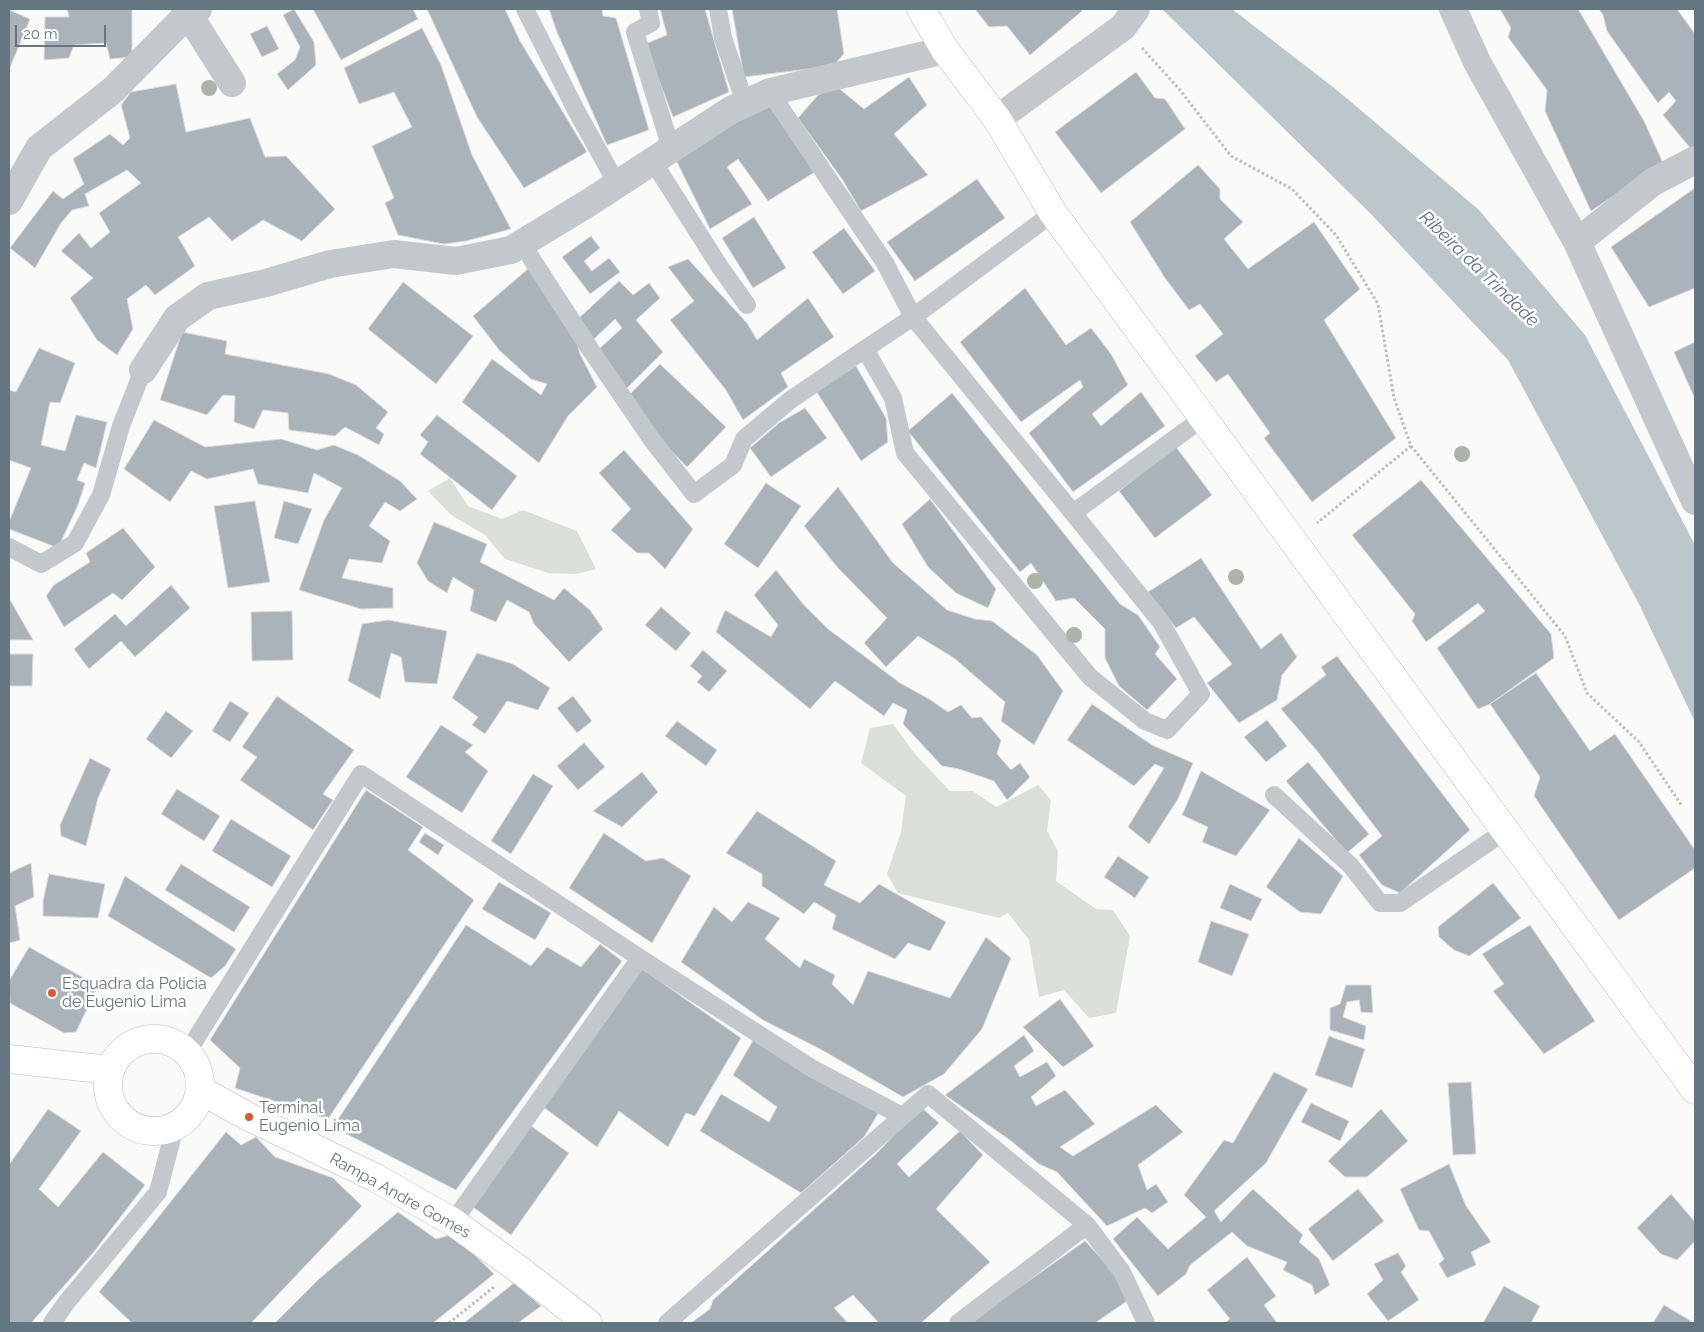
<!DOCTYPE html>
<html>
<head>
<meta charset="utf-8">
<style>
	body { margin:0 }
	#map { position:relative; width:1704px; height:1332px; overflow:hidden; background:#fafaf8; font-family:Raleway,sans-serif }
	canvas { display:block }
	.frame { position:absolute; inset:0; border:10px solid #657683; pointer-events:none }
	.scale { position:absolute; left:15px; top:25px; width:91px; height:22px; box-sizing:border-box; border:2px solid #657683; border-top:0; padding-left:6px; font-size:15px; line-height:18px; white-space:nowrap; color:#657683; -webkit-text-stroke:4px #fff; paint-order:stroke }
</style>
</head>
<body>
<div id="map">
<canvas width="1704" height="1332"></canvas>
<div class="frame"></div>
<div class="scale">20 m</div>
</div>
<script>
const ctx = document.querySelector('canvas').getContext('2d');
ctx.lineJoin = 'round';
function paint(path, color) { ctx.fillStyle = color; ctx.fill(path, 'evenodd'); }
const toPath = rows => new Path2D(rows.map(r => 'M' + r).join(''));
function stroke(path, color, width, dash) { ctx.strokeStyle = color; ctx.lineWidth = width; ctx.lineCap = dash ? 'butt' : 'round'; ctx.setLineDash(dash || []); ctx.stroke(path); }
function drawText(font, color, halo, rows, align = 'center') {
  ctx.font = font + ' Raleway,sans-serif'; ctx.lineWidth = 5; ctx.setLineDash([]); ctx.textBaseline = 'middle'; ctx.strokeStyle = halo; ctx.fillStyle = color; for (const [text, x, y, turn = 0] of rows) {
    ctx.save(); ctx.translate(x, y); ctx.rotate((+turn || 0) * Math.PI / 180); ctx.textAlign = isNaN(turn) ? turn : align; if (halo) ctx.strokeText(text, 0, 0); ctx.fillText(text, 0, 0); ctx.restore();
  }
}
paint(toPath([
	[450,478,468,506,502,519,523,510,577,531,596,569,577,574,548,573,505,559,485,535,451,515,428,491],
	[893,724,915,754,950,791,973,791,996,807,1038,785,1051,800,1047,831,1058,851,1056,881,1096,909,1113,910,1130,936,1116,1013,1089,1018,1064,990,1039,997,1029,940,1008,913,999,918,898,893,887,874,901,832,906,796,861,763,870,728]
]), '#dadfd7');
paint(toPath([
	[1162,9,1232,9,1338,91,1479,210,1585,335,1695,545,1695,722,1639,604,1508,360,1370,213]
]), '#bbc7cb');
const building = toPath([
	[67,9,132,9,132,57,110,59,106,43,74,45,69,58,44,60,45,17,69,17,67,9],
	[294,9,314,42,316,65,288,90,277,74,295,60,300,47,283,15,294,9],
	[313,9,413,9,418,19,341,60,313,9],
	[427,9,505,9,520,41,587,152,524,188,477,117,427,9],
	[549,9,602,9,603,16,616,18,649,130,607,145,557,32,549,9],
	[660,9,705,9,729,92,673,117,645,44,667,35,660,9],
	[732,9,837,9,844,54,833,66,744,77,732,9],
	[975,9,1081,9,1082,11,1030,55,1007,26,989,27,975,9],
	[1500,9,1578,9,1644,121,1663,163,1591,211,1545,111,1547,90,1508,37,1511,28,1500,9],
	[1599,9,1677,9,1695,34,1695,147,1691,149,1663,115,1676,101,1669,92,1658,103,1607,31,1603,15,1599,9],
	[9,10,30,19,9,70,9,10],
	[267,26,279,49,262,57,250,34,267,26],
	[422,28,441,65,472,155,511,229,466,241,444,244,398,235,385,203,394,198,372,146,412,127,394,92,359,104,344,68,422,28],
	[1136,72,1155,98,1165,99,1185,129,1101,193,1055,132,1136,72],
	[909,77,927,105,894,134,928,175,861,211,842,179,798,118,818,95,836,86,864,109,909,77],
	[176,84,186,132,250,118,265,157,286,156,335,209,302,241,263,220,232,241,209,217,178,237,195,266,155,295,146,285,127,299,133,329,117,355,97,340,70,298,93,278,61,251,79,233,91,248,110,232,99,213,141,183,127,170,85,194,89,206,72,210,61,223,35,268,10,248,53,191,63,199,84,184,73,159,110,134,123,145,130,138,121,105,131,92,176,84],
	[768,100,815,172,768,201,738,159,727,167,752,204,710,229,675,158,768,100],
	[1198,165,1220,189,1220,199,1243,222,1224,239,1248,269,1314,222,1360,289,1324,320,1396,438,1312,502,1264,438,1270,433,1228,374,1216,382,1195,356,1223,334,1200,304,1189,310,1165,278,1130,222,1198,165],
	[977,179,1005,218,915,281,887,242,977,179],
	[1695,188,1695,288,1649,307,1611,247,1695,188],
	[754,217,786,268,753,288,722,238,754,217],
	[844,228,875,271,843,294,812,252,844,228],
	[591,236,600,248,584,261,592,271,609,258,620,272,590,294,562,257,591,236],
	[688,259,747,323,757,340,808,298,834,337,781,373,788,387,743,420,726,390,670,320,694,301,668,267,688,259],
	[529,268,577,343,580,354,597,387,568,416,539,463,462,402,492,359,541,395,547,384,531,379,500,351,473,316,529,268],
	[619,281,633,295,649,283,660,298,636,320,663,352,625,390,599,349,622,328,615,319,594,339,579,318,619,281],
	[403,282,473,336,436,384,368,329,403,282],
	[1025,288,1066,345,1091,328,1111,354,1128,385,1092,414,1101,426,1141,392,1165,426,1073,492,1029,433,1083,387,1080,380,1021,422,960,342,1025,288],
	[182,332,227,341,225,354,329,374,356,385,388,412,376,428,384,434,379,445,345,427,335,436,289,430,288,413,263,410,254,429,234,422,235,396,223,395,207,415,160,400,182,332],
	[1695,342,1695,399,1674,352,1695,342],
	[39,348,75,363,60,403,50,402,41,445,65,451,76,415,107,422,96,468,84,463,77,480,85,483,78,505,58,548,9,529,9,522,31,468,9,460,9,390,16,392,39,348],
	[660,364,726,427,687,467,656,435,627,397,660,364],
	[856,366,886,418,888,442,861,461,816,391,856,366],
	[952,393,1120,604,1138,615,1160,647,1155,654,1177,679,1147,710,1119,686,1105,658,1105,629,1074,598,1056,601,1031,563,1020,572,908,431,952,393],
	[805,408,827,438,771,477,750,448,779,423,805,408],
	[437,415,517,476,492,510,420,454,428,442,420,435,437,415],
	[154,420,205,447,281,439,317,450,334,445,358,455,400,481,417,499,400,511,385,502,369,526,390,541,382,563,349,559,342,578,393,588,393,608,361,609,299,590,324,520,342,488,314,473,308,493,258,484,253,469,207,479,191,471,170,502,124,469,154,420],
	[1176,447,1212,495,1155,538,1119,491,1176,447],
	[624,450,693,529,665,569,649,553,637,553,611,530,631,509,599,473,624,450],
	[1421,480,1551,634,1554,658,1490,704,1478,709,1437,648,1485,611,1478,603,1426,642,1412,621,1415,614,1352,535,1421,480],
	[766,483,801,506,758,568,724,544,766,483],
	[838,487,893,563,947,610,975,619,992,621,1037,655,1063,691,1034,745,1001,721,1005,702,954,658,918,636,886,667,864,643,887,618,838,568,804,526,838,487],
	[930,499,996,589,988,608,956,593,928,567,902,524,930,499],
	[255,501,270,582,228,588,214,506,255,501],
	[284,501,312,509,298,544,274,538,284,501],
	[434,522,487,544,480,562,554,600,564,588,590,610,603,629,569,662,534,624,529,612,507,600,496,622,470,611,474,590,453,577,447,593,428,581,417,563,434,522],
	[123,528,155,567,122,600,113,593,64,627,46,596,54,585,90,562,86,553,123,528],
	[1201,558,1261,649,1281,633,1297,657,1282,675,1277,700,1239,723,1207,683,1232,664,1194,617,1176,628,1148,592,1201,558],
	[776,570,803,604,828,629,900,683,929,699,948,712,961,705,972,718,981,717,1001,740,997,754,1011,770,1020,763,1030,777,1007,800,994,781,959,769,942,766,903,724,907,710,893,703,884,716,835,681,810,709,716,632,725,610,771,637,778,625,754,595,776,570],
	[171,585,190,608,135,657,121,641,89,669,74,649,115,614,126,626,171,585],
	[9,598,33,640,9,640,9,598],
	[661,607,691,633,676,651,645,625,661,607],
	[292,611,293,660,252,661,251,612,292,611],
	[388,620,447,631,437,684,405,682,401,657,391,653,380,699,348,681,362,624,388,620],
	[703,650,727,671,709,692,697,682,702,676,690,666,703,650],
	[477,653,513,664,550,688,538,710,507,701,485,734,472,725,478,717,452,698,477,653],
	[9,654,33,654,32,686,9,686,9,654],
	[1337,656,1470,830,1400,893,1382,885,1359,855,1382,836,1318,752,1281,709,1326,675,1321,667,1337,656],
	[1536,673,1590,751,1615,734,1695,850,1695,868,1619,920,1534,796,1540,777,1490,704,1536,673],
	[277,696,354,750,323,794,333,800,313,830,240,780,257,757,242,747,277,696],
	[573,696,592,721,577,733,557,708,573,696],
	[230,701,249,713,230,742,212,731,230,701],
	[1092,704,1152,745,1193,763,1178,799,1149,844,1128,827,1164,768,1155,764,1134,786,1067,740,1092,704],
	[166,711,193,731,171,758,146,739,166,711],
	[1267,720,1287,746,1266,762,1244,737,1267,720],
	[677,721,717,750,706,766,665,736,677,721],
	[441,725,473,745,465,752,488,771,462,813,406,777,441,725],
	[584,743,605,767,578,790,557,766,584,743],
	[90,758,111,769,98,798,86,846,61,836,60,825,90,758],
	[1308,762,1369,834,1347,853,1286,781,1308,762],
	[1201,771,1270,810,1236,856,1202,842,1208,827,1182,815,1201,771],
	[642,772,658,792,622,827,593,811,642,772],
	[533,774,553,786,511,854,491,841,533,774],
	[177,789,220,816,204,841,161,814,177,789],
	[366,790,423,827,408,850,474,900,328,1119,235,1088,240,1068,210,1040,366,790],
	[757,811,836,861,824,885,860,903,879,884,946,922,930,951,908,943,895,959,832,929,836,915,814,902,804,914,762,886,762,874,726,853,757,811],
	[231,819,291,856,272,887,212,851,231,819],
	[425,833,444,845,438,855,419,842,425,833],
	[604,833,646,861,663,858,691,876,652,943,569,888,604,833],
	[1299,838,1343,876,1321,914,1300,912,1266,887,1299,838],
	[1118,856,1149,877,1135,898,1104,877,1118,856],
	[31,863,34,897,15,906,20,940,9,943,9,873,31,863],
	[181,864,250,907,234,932,165,890,181,864],
	[49,874,105,884,98,918,43,916,43,901,49,874],
	[125,876,236,949,225,966,211,978,108,916,125,876],
	[499,882,551,913,535,940,482,909,499,882],
	[1493,883,1521,918,1469,956,1454,950,1439,937,1438,927,1493,883],
	[1230,884,1262,899,1251,921,1220,908,1230,884],
	[748,902,780,918,765,939,800,968,804,959,835,975,832,984,853,1005,868,971,950,998,986,937,1011,958,982,1029,944,1074,903,1097,822,1050,763,1020,681,962,714,907,732,922,748,902],
	[1211,921,1249,934,1232,976,1198,962,1211,921],
	[466,925,531,966,547,947,581,967,600,944,622,961,456,1190,333,1127,466,925],
	[1530,925,1595,1021,1544,1054,1493,991,1504,984,1482,954,1530,925],
	[29,947,98,986,76,1032,64,1033,10,1003,9,981,29,947],
	[641,968,741,1038,695,1116,686,1113,668,1147,619,1111,597,1147,542,1106,641,968],
	[1346,985,1371,985,1373,1013,1361,1012,1359,1000,1347,1002,1343,1017,1366,1026,1364,1040,1330,1030,1330,1008,1340,1004,1346,985],
	[1060,999,1094,1046,1063,1067,1023,1027,1060,999],
	[1024,1035,1034,1051,1014,1066,1020,1077,1047,1062,1056,1076,1031,1097,1036,1106,1065,1090,1095,1124,1060,1147,1073,1156,1156,1105,1183,1132,1138,1165,1147,1190,1156,1184,1168,1202,1152,1213,1145,1208,1107,1226,1057,1172,1039,1164,1010,1140,945,1095,1024,1035],
	[1329,1036,1365,1049,1352,1088,1315,1075,1329,1036],
	[755,1037,879,1112,864,1137,801,1193,700,1131,721,1094,769,1122,777,1107,733,1075,755,1037],
	[1274,1072,1308,1089,1266,1163,1214,1211,1221,1222,1253,1189,1303,1235,1299,1242,1319,1259,1330,1285,1315,1295,1312,1285,1283,1270,1287,1262,1247,1246,1232,1232,1190,1265,1186,1274,1158,1296,1113,1239,1137,1217,1168,1249,1206,1217,1184,1195,1224,1140,1233,1143,1274,1072],
	[1471,1082,1476,1154,1453,1155,1448,1083,1471,1082],
	[1311,1103,1349,1121,1340,1141,1301,1122,1311,1103],
	[921,1107,939,1123,897,1164,909,1177,960,1131,983,1155,936,1209,990,1262,921,1323,879,1323,853,1295,834,1308,848,1323,691,1323,710,1309,713,1300,876,1154,921,1107],
	[48,1109,81,1131,39,1189,58,1207,103,1152,145,1185,93,1253,31,1323,9,1323,9,1165,48,1109],
	[1381,1109,1408,1141,1367,1177,1345,1177,1328,1161,1381,1109],
	[531,1126,569,1153,511,1235,473,1207,531,1126],
	[226,1132,241,1145,256,1137,275,1157,333,1178,362,1206,251,1323,132,1323,99,1292,226,1132],
	[1449,1164,1466,1206,1491,1242,1471,1252,1476,1265,1447,1278,1439,1264,1444,1259,1429,1231,1419,1230,1400,1189,1449,1164],
	[1358,1189,1384,1221,1333,1261,1308,1229,1358,1189],
	[1671,1194,1695,1222,1695,1241,1677,1260,1661,1254,1637,1228,1671,1194],
	[398,1212,436,1239,453,1234,494,1274,433,1323,275,1323,319,1279,398,1212],
	[1085,1241,1114,1272,1127,1301,1095,1323,969,1323,1085,1241],
	[1398,1253,1406,1266,1401,1272,1419,1300,1388,1321,1367,1294,1383,1280,1374,1264,1398,1253],
	[1247,1257,1276,1296,1264,1305,1277,1323,1224,1323,1230,1319,1207,1290,1247,1257],
	[514,1283,541,1306,518,1323,464,1323,514,1283],
	[1504,1286,1540,1306,1531,1323,1483,1323,1504,1286],
	[1664,1305,1691,1321,1689,1323,1653,1323,1664,1305]
]);
paint(building, '#aab3b9');
stroke(building, '#dcdcda', 1);
const secondary = toPath([
	[921,9,945,50,997,119,1053,213,1695,1090],
	'108 1085a46 46 0 1 1 92 0a46 46 0 1 1-92 0Z',
	[9,1059,110,1070],
	[200,1090,249,1117,374,1177,453,1222,517,1268,588,1323]
]);
stroke(secondary, '#b3babf', 29);
stroke(toPath([
	[1142,48,1180,90,1231,156,1292,189,1336,235,1378,304,1394,398,1411,446,1317,523],
	[1411,446,1565,636,1587,693,1639,742,1682,806],
	[449,1323,494,1287]
]), '#bbbfc2', 3, [2.5, 2.5]);
stroke(toPath([
	[525,9,577,112,617,184],
	[648,9,651,23,635,32,671,148],
	[718,9,723,38,745,103],
	[770,92,885,263,913,317,865,349,893,398,905,453,1090,677,1145,721,1167,730,1201,694,1161,622,1073,513],
	[652,160,720,267,747,305],
	[1053,213,913,317,1073,513,1203,418],
	[522,244,590,349,652,440,694,494,733,465,744,439,789,401,865,349],
	[9,547,41,564,75,543,101,495,121,426,143,370],
	[1274,795,1351,866,1380,903,1400,903,1505,831],
	[181,1048,190,1048,361,774,640,958,813,1069,902,1116],
	[453,1222,640,958],
	[52,1323,66,1303,158,1192,175,1127],
	[667,1323,928,1094,1087,1225,1122,1272,1146,1323],
	[958,1323,1087,1225]
]), '#c3c8cc', 18);
stroke(toPath([
	[185,9,232,83],
	[1453,9,1477,62,1577,242,1695,501],
	[997,119,1123,27,1136,9],
	[9,201,39,148,113,90,189,13,198,9],
	[1577,242,1653,182,1695,160],
	[143,370,177,318,208,296,266,283,330,264,394,254,456,261,511,250,590,202,731,110,770,92,945,50]
]), '#c3c8cc', 28);
stroke(secondary, '#fff', 28);
ctx.fillStyle = '#aab4a7';
for (const [x, y] of [
	[209,88],
	[1462,454],
	[1236,577],
	[1035,581],
	[1074,635]
]) { ctx.beginPath(); ctx.arc(x, y, 8, 0, 2 * Math.PI); ctx.fill(); }
for (const [x, y, r, color] of [
	[52,993,5,"#e4572e"],
	[249,1117,5,"#e4572e"]
]) { const dot = new Path2D(); dot.arc(x, y, r, 0, 2 * Math.PI); ctx.fillStyle = color; ctx.fill(dot); stroke(dot, '#fff', 2); }
drawText('16px', '#657683', '#fff', [
	["Esquadra da Policia",62,984],
	["de Eugenio Lima",62,1002],
	["Terminal",259,1108],
	["Eugenio Lima",259,1126]
], 'left');
drawText('16px', '#657683', '#fff', [
	["Rampa Andre Gomes",400,1196,29]
]);
drawText('italic 18px', '#60757c', '#fff', [
	["Ribeira da Trindade",1479,269,44]
]);
</script>
</body>
</html>
